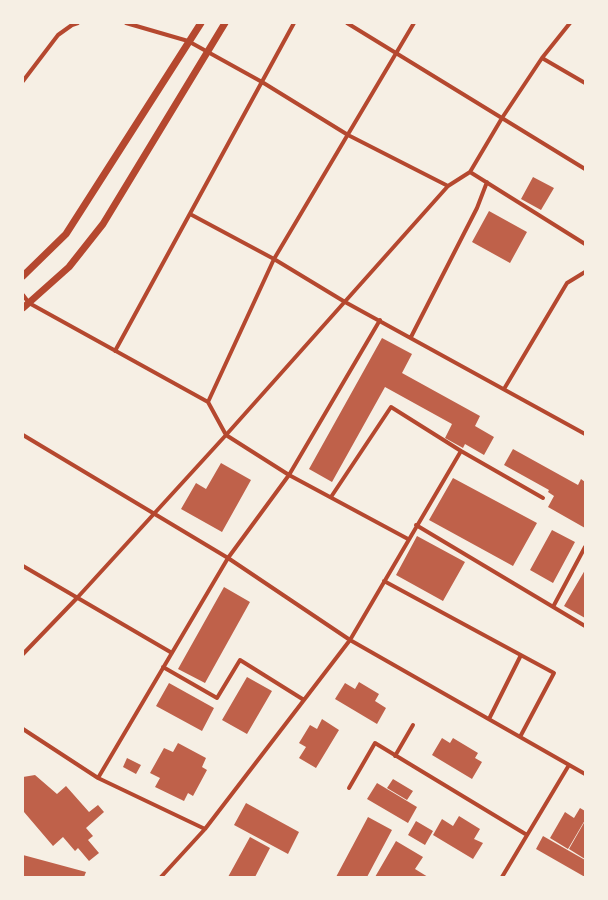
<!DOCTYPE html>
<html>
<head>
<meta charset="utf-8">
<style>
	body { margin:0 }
	#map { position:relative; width:608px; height:900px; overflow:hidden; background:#f6efe4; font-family:"Crimson Pro",serif }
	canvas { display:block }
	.frame { position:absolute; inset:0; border:24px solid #f6efe4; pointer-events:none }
</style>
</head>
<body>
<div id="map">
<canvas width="608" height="900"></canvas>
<div class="frame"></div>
</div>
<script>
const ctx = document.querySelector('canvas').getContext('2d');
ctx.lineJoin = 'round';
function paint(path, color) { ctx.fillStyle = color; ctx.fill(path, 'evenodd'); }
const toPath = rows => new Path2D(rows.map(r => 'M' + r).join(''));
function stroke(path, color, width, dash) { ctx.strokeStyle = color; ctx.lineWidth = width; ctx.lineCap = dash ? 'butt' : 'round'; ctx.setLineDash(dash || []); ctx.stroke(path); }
paint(toPath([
	[533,177,554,188,541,210,521,199],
	[489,211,527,232,510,263,472,242],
	[382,338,412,354,402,373,480,416,475,426,494,437,484,455,465,444,463,448,445,438,452,424,385,387,332,482,309,469],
	[513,449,578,485,581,479,585,482,585,528,548,507,554,496,548,492,549,490,504,465],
	[221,463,251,480,222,532,181,509,196,483,206,489],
	[453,478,537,523,513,566,429,520],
	[552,530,575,542,553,583,530,570],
	[417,536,465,562,443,601,396,575],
	[585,570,585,618,564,606],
	[224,587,250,602,205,683,178,669],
	[247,677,272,691,247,734,222,720],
	[359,682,379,694,375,701,386,708,377,724,335,699,345,683,355,689],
	[169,683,214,708,202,731,156,706],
	[322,719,339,730,316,768,299,758,306,747,299,743,310,725,317,729],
	[442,738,450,743,453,738,478,753,475,758,482,762,472,779,432,755],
	[178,743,206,758,202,767,207,770,193,796,188,793,184,801,155,787,160,778,150,773,164,748,173,752],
	[127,758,141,765,136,774,123,767],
	[35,775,57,794,66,786,89,812,98,805,104,812,86,828,93,836,88,840,99,853,89,861,78,848,75,851,63,837,53,846,24,812,23,777],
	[393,779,413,791,407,800,387,788],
	[377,783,417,807,408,823,367,799],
	[246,803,299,832,288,854,234,825],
	[580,808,585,811,585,820,568,849,550,838,565,812,574,818],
	[459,816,480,829,474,839,483,843,473,859,433,835,442,819,453,826],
	[368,817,392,830,367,877,336,877],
	[416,821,433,831,425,845,408,835],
	[585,821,585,859,569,849],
	[543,836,585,860,585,877,536,849],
	[250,837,270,848,255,877,228,877],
	[396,841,423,857,415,869,428,877,375,877],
	[23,855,86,872,84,877,23,877]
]), '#bf614a');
stroke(toPath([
	[126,23,188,41,262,82,348,135,448,186],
	[347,23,585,169],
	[542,58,585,83],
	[23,81,58,35,72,25,78,23],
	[470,172,585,244],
	[190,214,274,259,345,302,585,434],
	[23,295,29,303,208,402,226,435,289,475,408,539],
	[411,337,477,208,487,182],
	[115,351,294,23],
	[504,389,567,283,585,272],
	[208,402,274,259,414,23],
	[23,435,228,558,350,640,585,774],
	[331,497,391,407,461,451,543,498],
	[416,525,585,626],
	[23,566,172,653],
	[384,581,554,673,520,737],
	[553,607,585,547],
	[23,654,77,598,226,435,448,186,470,172,502,118,542,58,570,23],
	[163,667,217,698,240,660,304,700],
	[489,719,521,655],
	[23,729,98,778,205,829],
	[395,756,413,725],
	[98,778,228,558,289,475,380,320],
	[349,788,375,743,527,835],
	[161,877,205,829,350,640,461,451],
	[502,877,569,765]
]), '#b5482f', 4);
stroke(toPath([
	[23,276,66,234,201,23],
	[23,308,69,267,103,224,225,23]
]), '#b5482f', 7);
</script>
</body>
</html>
